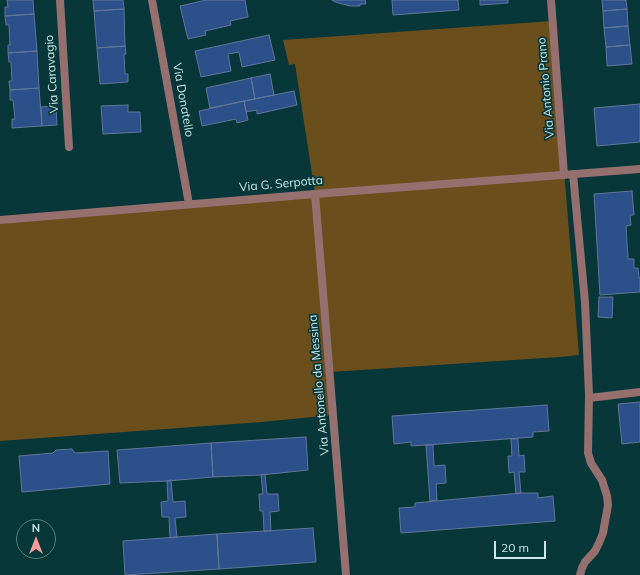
<!DOCTYPE html>
<html>
<head>
<meta charset="utf-8">
<style>
	body { margin:0 }
	#map { position:relative; width:640px; height:575px; overflow:hidden; background:#073739; font-family:Mulish,sans-serif }
	canvas { display:block }
	.north { position:absolute; left:16px; top:519px; width:40px; height:40px; box-sizing:border-box; background:#073739; border:1px solid #557e7f; border-radius:50%; rotate:0deg; font-size:11px; font-weight:700; line-height:16px; text-align:center; color:#cbe8e9 }
	.north::after { content:''; display:block; margin:auto; width:14px; height:18px; background:#f59b9b; clip-path:polygon(50% 0,100% 100%,50% 72%,0 100%) }
	.scale { position:absolute; left:494px; top:541px; width:52px; height:18px; box-sizing:border-box; border:2px solid #cbe8e9; border-top:0; padding-left:5px; font-size:12px; line-height:14px; white-space:nowrap; color:#cbe8e9; -webkit-text-stroke:3px #073739; paint-order:stroke }
</style>
</head>
<body>
<div id="map">
<canvas width="640" height="575"></canvas>
<div class="north">N</div>
<div class="scale">20 m</div>
</div>
<script>
const ctx = document.querySelector('canvas').getContext('2d');
ctx.lineJoin = 'round';
function paint(path, color) { ctx.fillStyle = color; ctx.fill(path, 'evenodd'); }
const toPath = rows => new Path2D(rows.map(r => 'M' + r).join(''));
function stroke(path, color, width, dash) { ctx.strokeStyle = color; ctx.lineWidth = width; ctx.lineCap = dash ? 'butt' : 'round'; ctx.setLineDash(dash || []); ctx.stroke(path); }
function drawText(font, color, halo, rows, align = 'center') {
  ctx.font = font + ' Mulish,sans-serif'; ctx.lineWidth = 3.5; ctx.setLineDash([]); ctx.textBaseline = 'middle'; ctx.strokeStyle = halo; ctx.fillStyle = color; for (const [text, x, y, turn = 0] of rows) {
    ctx.save(); ctx.translate(x, y); ctx.rotate((+turn || 0) * Math.PI / 180); ctx.textAlign = isNaN(turn) ? turn : align; if (halo) ctx.strokeText(text, 0, 0); ctx.fillText(text, 0, 0); ctx.restore();
  }
}
paint(toPath([
	[552,21,579,355,560,357,330,372,333,415,262,422,0,441,0,220,315,193,295,64,289,65,283,40]
]), '#6a4f1d');
const building = toPath([
	[7,0,33,0,34,14,5,16,5,7,8,7,7,0],
	[93,0,123,0,124,9,94,11,93,0],
	[206,0,245,0,248,17,230,21,231,25,205,31,206,35,188,39,180,6,206,0],
	[332,0,365,0,366,4,360,4,360,6,350,6,335,2,332,0],
	[392,0,458,0,459,10,393,15,392,0],
	[480,0,508,0,508,3,480,5,480,0],
	[602,0,626,0,627,9,603,11,602,0],
	[124,9,125,46,97,48,94,11,124,9],
	[627,9,628,26,604,28,603,11,627,9],
	[34,14,37,51,8,53,8,45,10,45,9,25,6,25,5,16,34,14],
	[628,26,630,45,606,47,604,28,628,26],
	[269,35,275,60,242,67,239,52,228,54,231,71,201,77,195,51,269,35],
	[630,45,632,64,607,66,606,47,630,45],
	[125,46,126,54,124,54,125,74,128,74,128,82,100,84,97,48,125,46],
	[37,51,39,88,10,90,9,81,12,81,11,62,9,62,8,53,37,51],
	[270,74,274,95,255,99,251,78,270,74],
	[251,78,255,99,210,108,206,88,251,78],
	[39,88,42,126,12,128,12,119,15,119,13,100,10,100,10,90,39,88],
	[294,91,297,105,257,114,257,110,246,112,244,101,294,91],
	[244,101,248,120,237,123,236,119,202,126,199,111,244,101],
	[640,104,640,142,597,146,594,108,640,104],
	[128,105,128,112,140,112,141,132,103,134,101,106,128,105],
	[56,106,57,125,42,126,41,107,56,106],
	[632,191,634,215,630,215,631,225,626,226,628,259,634,259,634,268,638,268,639,278,640,278,640,292,600,295,594,194,632,191],
	[599,297,613,297,612,318,598,317,599,297],
	[640,402,640,442,622,444,618,404,640,402],
	[547,405,549,431,533,432,533,437,426,445,411,446,411,442,394,444,392,416,547,405],
	[306,437,308,470,261,475,213,477,211,443,306,437],
	[511,439,518,439,519,456,524,455,525,472,519,472,521,493,516,494,514,472,509,473,508,456,512,456,511,439],
	[211,443,213,477,167,481,120,483,117,450,211,443],
	[426,445,433,445,434,466,445,465,446,483,436,484,437,500,430,501,426,445],
	[72,449,75,453,108,451,110,484,22,492,19,456,53,453,56,450,72,449],
	[265,474,267,494,278,494,279,511,270,512,271,531,264,531,263,511,260,511,259,494,263,494,261,475,265,474],
	[171,480,173,502,185,501,186,517,175,518,177,537,170,538,169,517,162,517,161,502,168,501,167,481,171,480],
	[521,493,538,493,538,498,553,496,555,521,401,533,399,508,415,507,415,503,521,493],
	[313,528,316,562,219,569,217,534,313,528],
	[217,534,219,569,125,575,123,541,217,534]
]);
paint(building, '#2c508a');
stroke(building, '#61779a', 1);
stroke(toPath([
	[60,0,69,147],
	[152,0,189,204],
	[551,0,564,175],
	[573,174,585,302,589,395,588,453,591,463,602,480,607,496,608,505,603,533,599,543,595,551,585,562,582,568,580,575],
	[315,194,346,575],
	[0,220,315,194,640,169],
	[589,398,640,392]
]), '#95706f', 8);
drawText('12px', '#cbe8e9', '#073739', [
	["Via Caravagio",52,74,-94],
	["Via Antonio Prano",546,88,-95],
	["Via Donatello",183,100,80],
	["Via G. Serpotta",281,184,-5],
	["Via Antonello da Messina",319,385,-95]
]);
</script>
</body>
</html>
